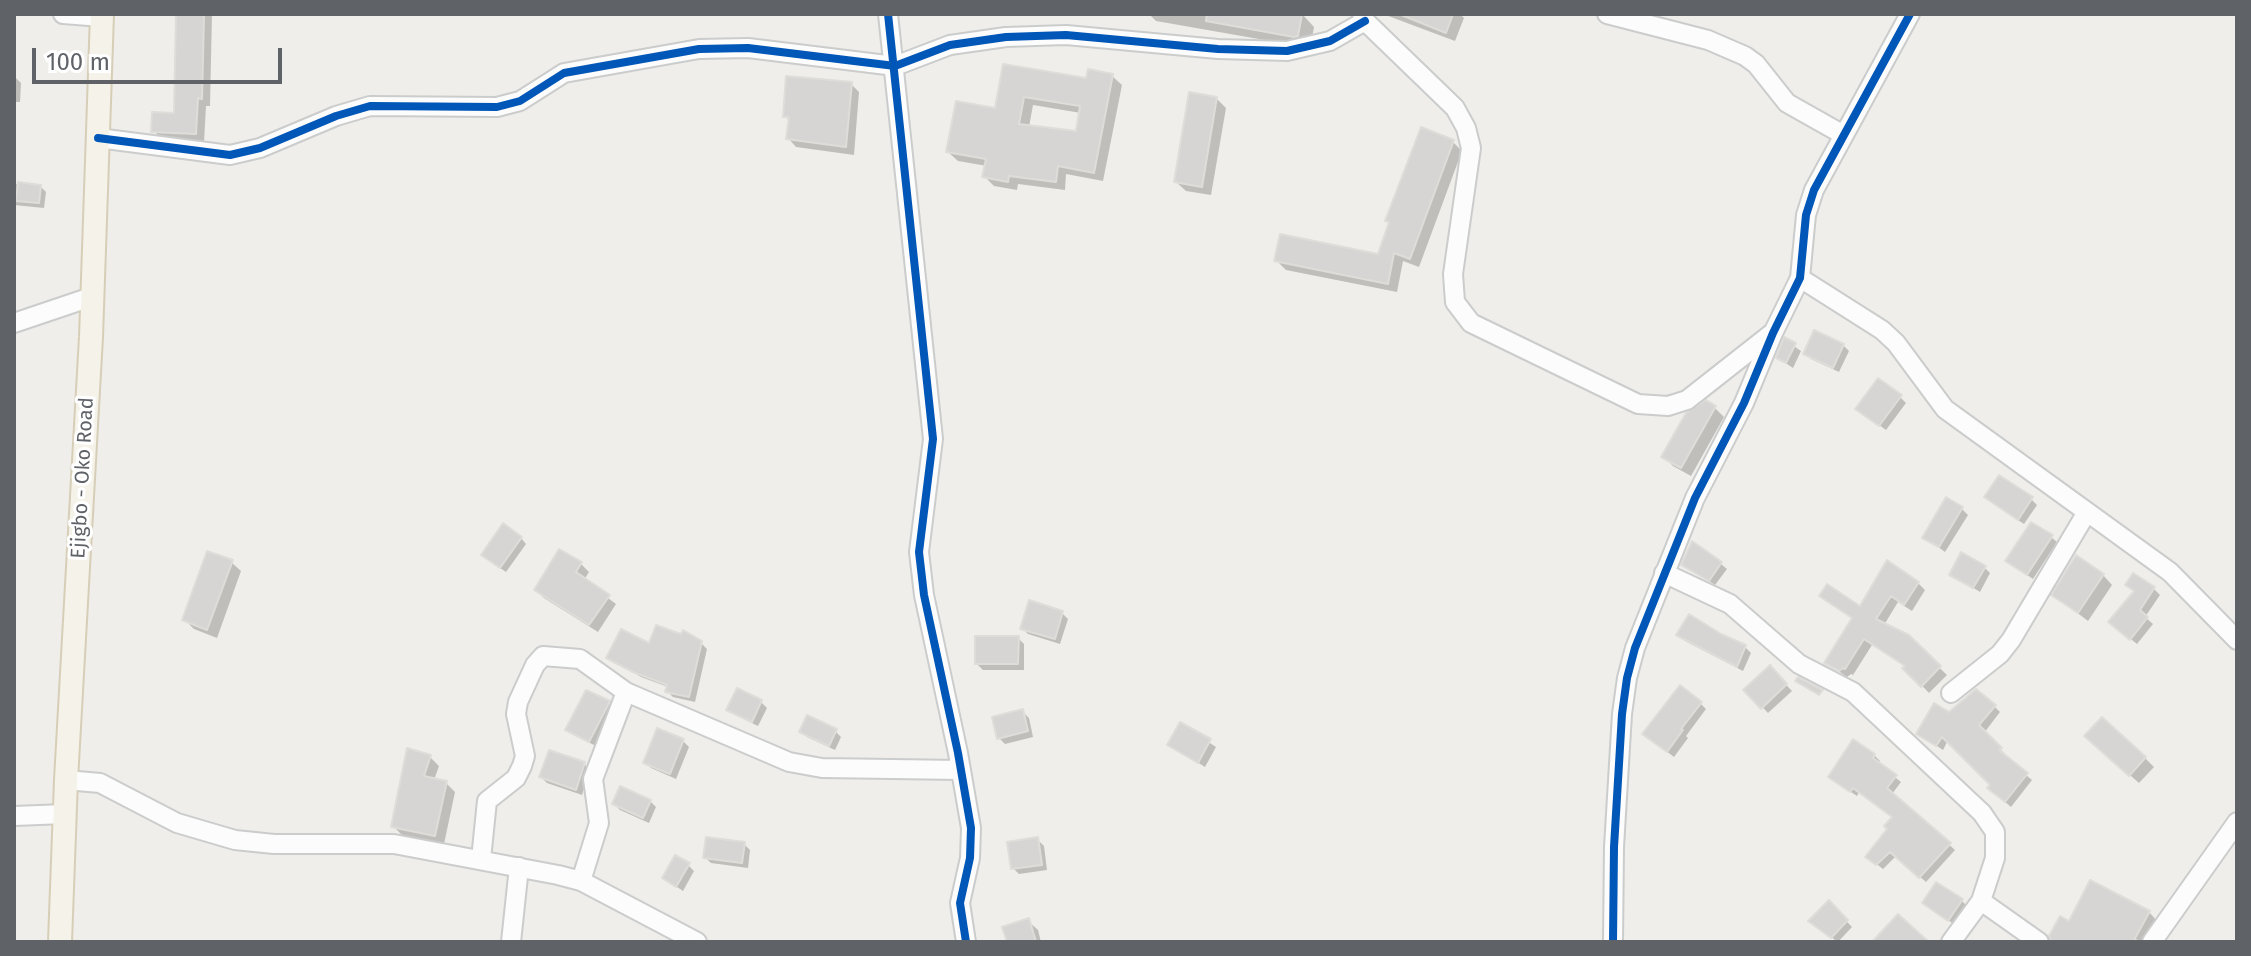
<!DOCTYPE html>
<html>
<head>
<meta charset="utf-8">
<style>
	body { margin:0 }
	#map { position:relative; width:2251px; height:956px; overflow:hidden; background:#efeeea; font-family:"Fira Sans",sans-serif }
	canvas { display:block }
	.frame { position:absolute; inset:0; border:16px solid #5f6368; pointer-events:none }
	.scale { position:absolute; left:32px; top:48px; width:250px; height:36px; box-sizing:border-box; border:4px solid #5f6368; border-top:0; padding-left:10px; font-size:24px; line-height:28px; white-space:nowrap; color:#5f6368; -webkit-text-stroke:6px #fff; paint-order:stroke }
</style>
</head>
<body>
<div id="map">
<canvas width="2251" height="956"></canvas>
<div class="frame"></div>
<div class="scale">100 m</div>
</div>
<script>
const ctx = document.querySelector('canvas').getContext('2d');
ctx.lineJoin = 'round';
function paint(path, color) { ctx.fillStyle = color; ctx.fill(path, 'evenodd'); }
const toPath = rows => new Path2D(rows.map(r => 'M' + r).join(''));
function stroke(path, color, width, dash) { ctx.strokeStyle = color; ctx.lineWidth = width; ctx.lineCap = dash ? 'butt' : 'round'; ctx.setLineDash(dash || []); ctx.stroke(path); }
function drawText(font, color, halo, rows, align = 'center') {
  ctx.font = font + ' "Fira Sans",sans-serif'; ctx.lineWidth = 6; ctx.setLineDash([]); ctx.textBaseline = 'middle'; ctx.strokeStyle = halo; ctx.fillStyle = color; for (const [text, x, y, turn = 0] of rows) {
    ctx.save(); ctx.translate(x, y); ctx.rotate((+turn || 0) * Math.PI / 180); ctx.textAlign = isNaN(turn) ? turn : align; if (halo) ctx.strokeText(text, 0, 0); ctx.fillText(text, 0, 0); ctx.restore();
  }
}
paint(toPath([
	[178,14,212,14,210,106,206,106,204,142,162,140,154,131,176,115],
	[1149,14,1302,14,1314,27,1310,48,1156,21],
	[1383,14,1460,14,1464,18,1455,41],
	[1004,66,1087,80,1112,76,1122,85,1103,181,1066,174,1065,190,1018,184,1017,190,994,186,985,177,987,166,958,161,948,152,997,110],
	[1033,105,1081,113,1077,133,1029,127],
	[14,76,21,83,20,102,14,102],
	[851,84,859,92,854,155,796,147,788,138,790,121,785,116],
	[1216,98,1226,108,1211,195,1186,191,1176,182],
	[1453,142,1462,151,1419,267,1403,261,1397,292,1286,270,1276,260,1380,256],
	[14,184,40,186,46,192,44,208,14,205],
	[1785,340,1801,351,1793,368,1778,358],
	[1843,345,1849,351,1839,372,1811,359,1805,353],
	[1900,397,1906,403,1886,430,1864,414],
	[1715,408,1724,417,1691,476,1673,466,1663,456],
	[2031,499,2037,505,2024,524,1992,503],
	[1962,509,1968,515,1945,552,1925,537],
	[2051,537,2057,542,2033,579,2014,566],
	[521,538,526,544,506,572,490,561],
	[231,562,241,571,217,638,194,629,185,620],
	[581,564,589,572,584,580,616,604,598,632,544,598,536,590],
	[1684,564,1721,564,1727,569,1715,585],
	[1984,567,1990,573,1980,592,1951,574],
	[2103,575,2112,585,2088,621,2054,595],
	[1918,583,1925,590,1912,611,1898,602,1884,625,1908,637,1947,675,1929,693,1905,668,1906,667,1872,645,1853,675,1851,674,1847,677,1827,663,1854,619,1822,596,1860,609],
	[2127,585,2154,589,2160,595,2145,617,2153,624,2137,644,2117,628,2135,592],
	[1062,613,1068,619,1060,644,1028,634,1022,628],
	[1679,635,1720,636,1745,647,1751,653,1743,671,1685,641],
	[682,637,701,643,707,649,695,702,673,697,667,691,668,687,641,677,608,658],
	[1018,638,1024,644,1024,670,983,670,977,664],
	[1770,668,1792,691,1768,713,1746,690],
	[761,702,767,708,758,726,735,715,729,709],
	[608,703,614,709,596,746,574,735,568,730],
	[1701,704,1706,709,1686,736,1688,738,1674,757,1644,734],
	[1994,706,2000,712,1984,733,2006,755,2004,757,2032,780,2011,807,1996,794,1993,785,1948,740,1943,750,1919,734,1949,714],
	[1023,712,1029,718,1033,737,1005,744,999,738],
	[1181,724,1216,747,1205,767,1170,745],
	[658,731,683,741,689,747,676,779,651,768,645,762],
	[801,731,835,731,841,737,835,750,807,737],
	[2096,745,2145,758,2154,767,2139,783],
	[1874,755,1880,761,1878,764,1901,782,1892,794,1955,850,1926,882,1896,856,1883,869,1874,862,1894,818,1859,792,1857,796,1836,782],
	[430,757,439,766,434,780,446,783,455,792,444,844,402,835,393,826],
	[584,764,590,770,582,795,547,783,541,777],
	[650,801,656,807,649,823,620,810,614,804],
	[1038,840,1044,846,1047,870,1019,874,1013,868],
	[744,844,750,850,748,868,711,863,705,857],
	[688,865,694,871,683,891,664,878],
	[1961,900,1967,906,1955,925,1924,903],
	[1829,903,1852,927,1838,942,1816,926],
	[2149,912,2158,922,2147,942,2134,939,2133,942,2054,942,2070,923],
	[1028,921,1038,930,1041,942,1009,942]
]), '#0003');
const building = toPath([
	[176,14,204,14,202,99,198,98,196,134,151,132,152,112,174,113,176,14],
	[1207,14,1302,14,1298,36,1294,37,1206,21,1207,14],
	[1399,14,1453,14,1446,33,1399,14],
	[1003,64,1086,78,1088,69,1113,74,1094,173,1058,166,1056,182,1009,176,1008,182,982,177,986,159,946,152,956,101,995,108,1003,64],
	[1024,97,1080,106,1076,131,1019,124,1024,97],
	[786,76,852,82,846,147,786,139,789,117,783,117,786,76],
	[1189,92,1217,97,1202,187,1174,182,1189,92],
	[1421,127,1454,140,1410,259,1394,253,1388,284,1274,261,1280,234,1378,254,1389,222,1385,221,1421,127],
	[18,182,41,185,39,203,16,201,18,182],
	[1814,330,1844,344,1833,368,1803,354,1814,330],
	[1784,337,1796,343,1786,363,1776,358,1784,337],
	[1878,378,1902,395,1879,426,1855,409,1878,378],
	[1706,400,1716,406,1681,468,1661,457,1686,413,1706,400],
	[1999,475,2033,497,2018,520,1984,497,1999,475],
	[1946,497,1963,507,1939,547,1922,538,1946,497],
	[2031,522,2053,535,2027,575,2005,561,2031,522],
	[503,523,522,537,500,568,481,555,503,523],
	[1692,541,1722,562,1709,581,1681,565,1692,541],
	[559,549,582,562,576,572,610,595,589,625,534,590,559,549],
	[207,551,233,560,207,630,182,620,207,551],
	[1961,552,1986,566,1973,588,1949,575,1961,552],
	[2076,555,2104,574,2078,613,2051,595,2076,555],
	[1887,560,1919,582,1904,605,1891,596,1876,619,1909,635,1941,666,1921,687,1902,668,1905,666,1864,639,1845,669,1843,668,1839,671,1824,663,1852,618,1819,596,1827,584,1860,606,1887,560],
	[2133,573,2155,587,2140,610,2148,617,2130,640,2108,622,2134,591,2125,585,2133,573],
	[1029,600,1063,611,1055,639,1020,629,1029,600],
	[1689,614,1721,634,1746,645,1737,667,1676,635,1689,614],
	[656,625,681,634,683,630,702,641,689,697,665,692,667,685,633,672,606,658,621,629,649,643,656,625],
	[975,636,1019,636,1018,664,975,664,975,636],
	[1770,665,1787,684,1761,709,1743,690,1770,665],
	[1798,677,1823,690,1819,695,1795,681,1798,677],
	[1680,685,1702,702,1681,729,1683,730,1667,752,1642,734,1680,685],
	[737,688,762,700,752,722,726,710,737,688],
	[1976,689,1996,705,1979,725,2002,748,1999,750,2028,773,2005,802,1987,788,1990,785,1942,737,1936,746,1916,734,1934,703,1949,712,1976,689],
	[586,690,610,701,589,742,565,730,586,690],
	[1023,709,1028,731,997,739,992,717,1023,709],
	[807,715,837,729,829,746,799,732,807,715],
	[2102,717,2146,757,2129,776,2084,736,2102,717],
	[1180,722,1211,739,1198,763,1167,745,1180,722],
	[657,728,684,739,670,774,643,763,657,728],
	[1853,739,1875,754,1873,758,1897,775,1887,788,1951,843,1919,878,1890,852,1876,865,1865,857,1887,829,1884,826,1892,817,1853,788,1850,792,1828,777,1853,739],
	[407,748,431,755,424,776,447,781,435,836,391,827,407,748],
	[549,750,585,762,576,790,539,777,549,750],
	[620,786,651,800,643,818,612,804,620,786],
	[706,837,745,842,742,863,703,858,706,837],
	[1038,837,1042,865,1011,869,1007,842,1038,837],
	[675,855,690,863,676,887,662,878,675,855],
	[2090,880,2150,911,2133,942,2051,942,2049,936,2060,916,2069,921,2090,880],
	[1936,882,1963,899,1948,921,1922,903,1936,882],
	[1829,900,1848,920,1831,938,1808,921,1829,900],
	[1898,914,1929,942,1872,942,1898,914],
	[1029,918,1036,942,1007,942,1002,927,1029,918]
]);
paint(building, '#d6d5d3');
stroke(building, '#deddd9', 2);
const minor = toPath([
	[63,14,102,17],
	[888,14,933,439,919,552,924,595,958,753,971,828,970,858,960,903,966,942],
	[1362,14,1365,21,1455,108,1466,128,1471,148,1453,274,1455,302,1471,323,1638,404,1668,406,1687,400,1771,334],
	[1607,14,1708,40,1745,56,1756,64,1787,103,1842,134],
	[98,138,230,155,260,148,336,116,370,106,497,107,520,101,564,73,699,49,748,48,895,66,950,45,1006,37,1066,35,1218,49,1287,51,1330,41,1365,21],
	[1800,278,1882,330,1896,343,1945,409,2170,572,2237,640],
	[14,323,91,297],
	[1664,573,1730,604,1799,664,1853,692,1982,813,1995,832,1995,858,1981,901,1951,942],
	[1951,693,2000,654,2011,640,2087,512],
	[66,780,100,783,177,823,235,840,274,844,394,844,558,875,581,881,697,942],
	[14,816,65,814],
	[481,859,487,801,516,778,522,766,525,756,516,714,518,702,535,665,543,656,580,659,626,692,789,762,822,768,961,770],
	[581,881,599,823,593,779,626,692],
	[1981,901,2039,942],
	[511,942,519,867],
	[1613,942,1614,847,1622,714,1627,678,1635,648,1695,498,1744,403,1773,333,1800,278,1806,215,1814,190,1910,14],
	[2152,942,2237,822]
]);
const major = toPath([
	[60,942,66,780,91,337,102,14]
]);
stroke(minor, '#cbcccc', 22);
stroke(major, '#d7ceb8', 26);
stroke(minor, '#fdfcfc', 18);
stroke(major, '#f4f2e9', 22);
stroke(toPath([
	[888,14,933,439,919,552,924,595,958,753,971,828,970,858,960,903,966,942],
	[98,138,230,155,260,148,336,116,370,106,497,107,520,101,564,73,699,49,748,48,895,66,950,45,1006,37,1066,35,1218,49,1287,51,1330,41,1365,21],
	[1613,942,1614,847,1622,714,1627,678,1635,648,1695,498,1744,403,1773,333,1800,278,1806,215,1814,190,1910,14]
]), '#0057b8', 8);
drawText('20px', '#5f6368', '#fff', [
	["Ejigbo - Oko Road",83,478,-87]
]);
</script>
</body>
</html>
